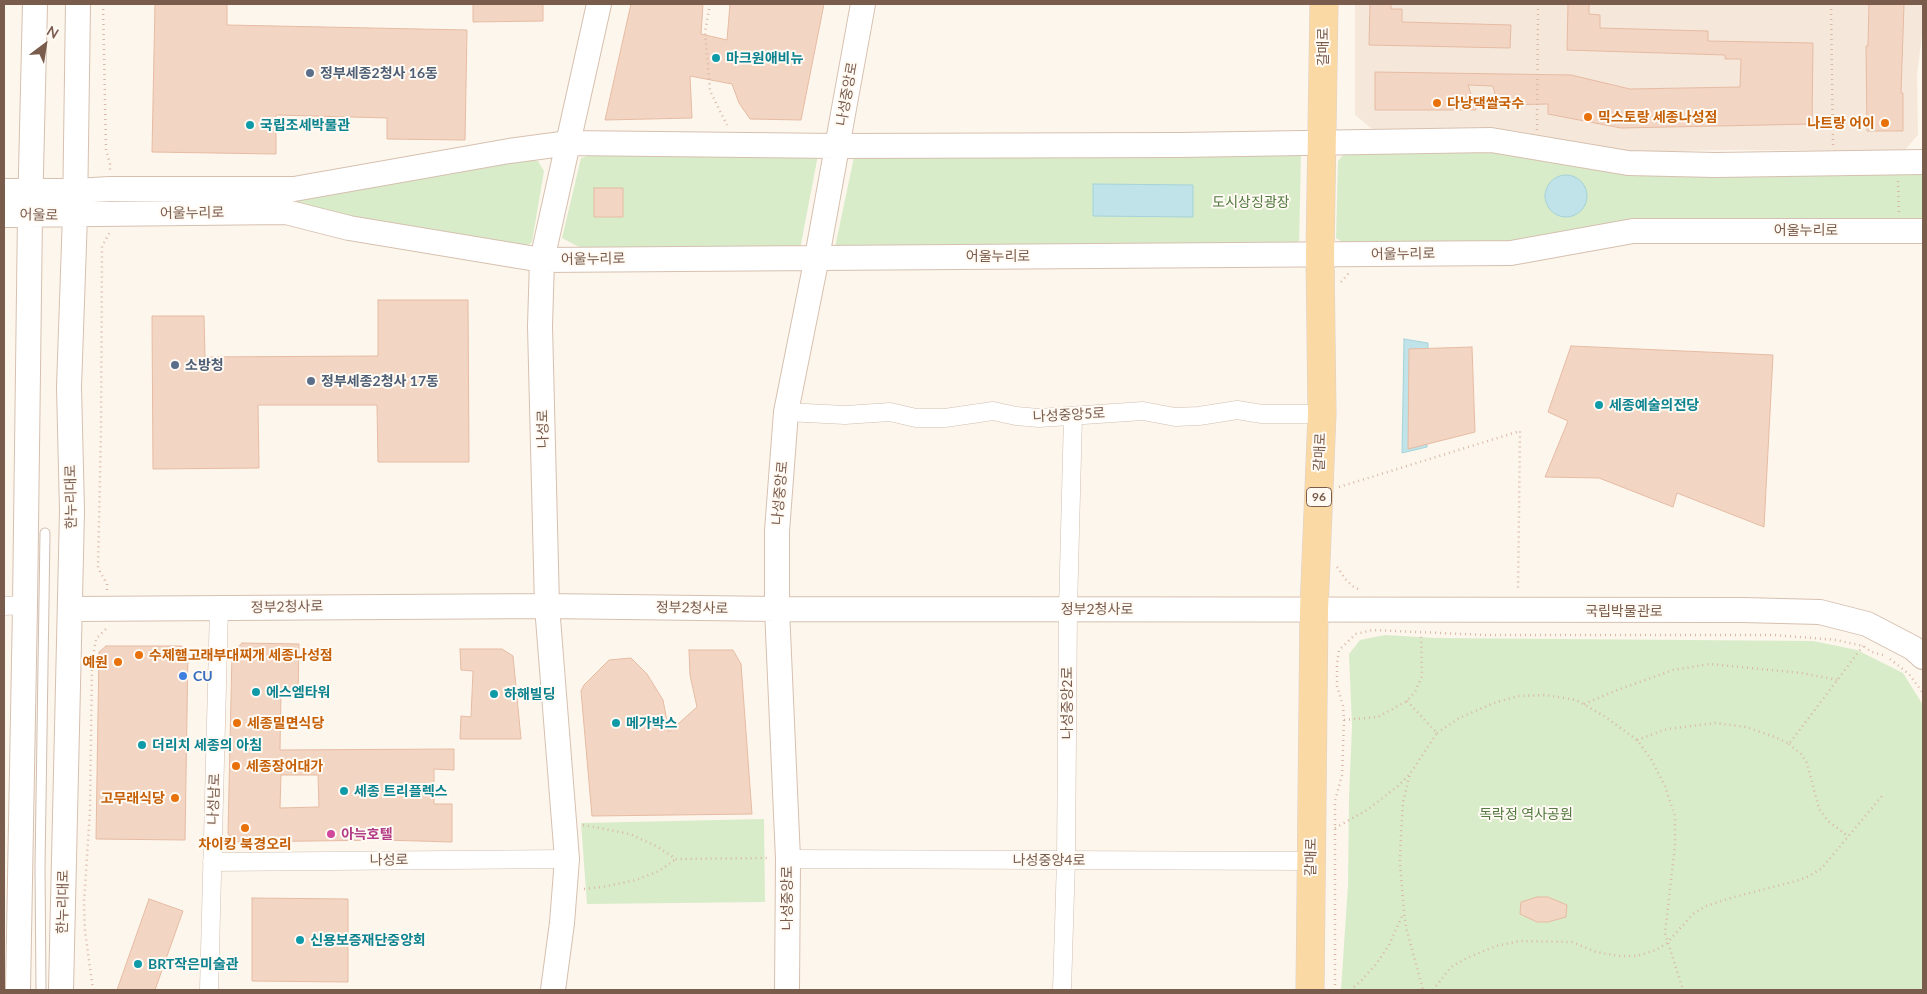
<!DOCTYPE html>
<html>
<head>
<meta charset="utf-8">
<style>
	body { margin:0 }
	#map { position:relative; width:1927px; height:994px; overflow:hidden; background:#fdf6ec; font-family:Lato,sans-serif }
	canvas { display:block }
	.frame { position:absolute; inset:0; border:5px solid #7a5c4d; pointer-events:none }
	.north { position:absolute; left:20px; top:20px; width:50px; height:50px; -webkit-text-stroke:4px #fffaf3; paint-order:stroke; rotate:31deg; font-size:14px; font-weight:700; line-height:20px; text-align:center; color:#7a5c4d }
	.north::after { content:''; display:block; margin:auto; width:18px; height:22px; background:#7a5c4d; clip-path:polygon(50% 0,100% 100%,50% 72%,0 100%) }
</style>
</head>
<body>
<div id="map">
<canvas width="1927" height="994"></canvas>
<div class="frame"></div>
<div class="north">N</div>
</div>
<script>
const ctx = document.querySelector('canvas').getContext('2d');
ctx.lineJoin = 'round';
function paint(path, color) { ctx.fillStyle = color; ctx.fill(path, 'evenodd'); }
const toPath = rows => new Path2D(rows.map(r => 'M' + r).join(''));
function stroke(path, color, width, dash) { ctx.strokeStyle = color; ctx.lineWidth = width; ctx.lineCap = dash ? 'butt' : 'round'; ctx.setLineDash(dash || []); ctx.stroke(path); }
function drawText(font, color, halo, rows, align = 'center') {
  ctx.font = font + ' Lato,"Noto Sans KR",sans-serif'; ctx.lineWidth = 4; ctx.setLineDash([]); ctx.textBaseline = 'middle'; ctx.strokeStyle = halo; ctx.fillStyle = color; for (const [text, x, y, turn = 0] of rows) {
    ctx.save(); ctx.translate(x, y); ctx.rotate((+turn || 0) * Math.PI / 180); ctx.textAlign = isNaN(turn) ? turn : align; if (halo) ctx.strokeText(text, 0, 0); ctx.fillText(text, 0, 0); ctx.restore();
  }
}
paint(toPath([
	[1355,4,1923,4,1923,27,1917,75,1918,135,1904,151,1729,150,1626,152,1511,130,1372,129,1355,115]
]), '#f5e8da');
paint(toPath([
	[613,149,818,155,800,249,581,248,562,238,581,158],
	[1347,150,1501,150,1923,166,1923,226,1516,247,1345,244,1336,238,1338,161],
	[1301,153,1299,249,834,252,854,157],
	[530,159,538,161,544,171,532,242,525,248,361,220,292,202,294,197],
	[1385,635,1435,638,1813,641,1857,650,1903,673,1923,705,1923,990,1341,990,1348,885,1349,797,1352,727,1349,654,1360,640],
	[764,819,765,902,587,904,581,823]
]), '#d8ecc9');
const water = toPath([
	'1545 196a21 21 0 1 1 42 0a21 21 0 1 1-42 0Z',
	[1093,184,1193,185,1193,217,1093,216,1093,184],
	[1404,339,1428,343,1427,447,1402,453,1404,339]
]);
paint(water, '#bfe3e8');
stroke(water, '#a5d3da', 1);
const building = toPath([
	[155,4,227,4,227,25,467,30,465,140,387,139,387,118,276,115,276,154,152,152,155,4],
	[473,4,543,4,543,21,473,22,473,4],
	[631,4,703,4,701,34,727,40,730,4,824,4,801,120,750,119,739,103,732,84,690,76,692,118,605,120,631,4],
	[1370,4,1391,4,1391,9,1402,9,1402,22,1511,25,1510,48,1369,45,1370,4],
	[1568,4,1589,4,1589,14,1600,15,1600,28,1708,31,1708,41,1813,43,1812,124,1621,128,1548,114,1548,104,1498,105,1493,86,1468,85,1476,110,1375,110,1375,72,1571,75,1630,89,1740,87,1741,59,1725,59,1725,55,1567,50,1568,4],
	[1869,4,1904,4,1901,93,1903,93,1903,131,1867,131,1866,46,1868,46,1869,4],
	[594,188,623,188,623,217,594,217,594,188],
	[378,300,468,300,469,462,378,462,377,405,258,405,259,468,153,469,152,316,204,316,205,357,378,356,378,300],
	[1571,346,1773,355,1764,527,1677,493,1673,507,1599,478,1545,477,1568,421,1548,412,1571,346],
	[1472,347,1475,432,1408,449,1409,349,1472,347],
	[242,643,299,644,298,692,281,692,280,750,454,749,454,770,434,769,434,804,452,804,452,842,384,840,238,842,228,834,232,653,242,643],
	[281,775,318,775,319,807,280,808,281,775],
	[106,646,181,646,188,651,185,840,96,839,99,652,106,646],
	[460,649,502,649,513,656,521,739,460,739,461,716,471,717,473,671,461,670,460,649],
	[689,650,733,650,741,664,752,814,592,816,581,691,584,685,609,660,631,658,647,674,663,700,669,732,697,707,690,675,689,650],
	[1537,897,1548,897,1567,905,1566,917,1548,922,1537,922,1520,914,1521,902,1537,897],
	[252,898,348,899,348,982,252,981,252,898],
	[149,899,183,911,155,990,117,990,149,899]
]);
paint(building, '#f3d5c3');
stroke(building, '#e6bba3', 1);
const lane = toPath([
	[41,990,40,867,45,533]
]);
const street = toPath([
	[786,412,845,415,890,412,916,418,945,418,993,411,1016,416,1039,418,1143,411,1175,417,1199,416,1237,410,1262,414,1322,414],
	[4,606,25,605],
	[788,859,1311,861],
	[212,862,567,859],
	[209,990,219,608],
	[1062,990,1066,860,1068,609,1073,416]
]);
const secondary = toPath([
	[4,191,75,191,110,189,294,189,509,151,569,143,837,146,1179,145,1491,140,1628,163,1715,165,1923,162],
	[4,215,286,212,349,228,542,260,1511,253,1633,231,1923,231],
	[71,609,547,606,777,609,1743,610,1820,612,1867,624,1913,648,1923,657],
	[18,990,25,605,30,214,35,4],
	[61,990,72,511,69,387,75,215,78,4],
	[553,990,562,923,567,859,547,606,540,326,542,260,599,4],
	[787,990,788,859,777,609,777,531,786,412,817,257,863,4]
]);
const primary = toPath([
	[1310,990,1314,610,1322,414,1320,255,1324,4]
]);
stroke(lane, '#d1beb0', 11);
stroke(street, '#d1beb0', 19);
stroke(secondary, '#d6c0b0', 26);
stroke(primary, '#dad1cd', 29);
stroke(toPath([
	[103,4,106,150,110,164,110,172],
	[710,4,705,32,710,91,727,125],
	[1831,4,1833,145],
	[1537,130,1538,4],
	[1898,181,1899,213],
	[1341,282,1349,273],
	[1339,487,1520,431,1518,590],
	[1337,567,1347,581,1355,588,1362,590],
	[107,590,107,584,98,568,101,432,102,246,110,232],
	[1890,659,1909,674,1923,693],
	[1407,701,1437,733,1410,774,1403,802,1401,834,1400,864,1404,912,1406,927,1423,990],
	[1584,704,1620,689,1673,670,1710,664,1801,673,1838,680],
	[1344,720,1378,717,1407,701,1415,692,1422,676,1421,633],
	[1437,733,1459,718,1494,703,1518,696,1546,695,1576,700,1604,716,1637,740,1651,759,1665,786,1675,816,1675,845,1665,933,1683,990],
	[1637,740,1667,729,1715,723,1746,727,1775,737,1789,744,1863,646],
	[1789,744,1801,754,1807,763,1819,809,1828,821,1848,836],
	[583,825,630,834,656,846,676,859,768,858],
	[1335,828,1367,810,1398,786,1409,775],
	[584,889,608,886,636,880,659,871,676,859],
	[93,990,85,931,84,902,90,811,92,662,96,639,107,628],
	[1335,990,1335,801,1342,775,1344,720,1343,706,1337,686,1337,664,1339,650,1356,634,1372,630,1486,635,1775,635,1836,640,1863,646,1872,652,1883,655],
	[1350,990,1359,983,1377,963,1389,945,1403,914],
	[1433,990,1451,967,1469,957,1496,946,1520,941,1572,942,1596,952,1619,956,1637,956,1656,950,1667,943,1693,914,1706,906,1734,897,1796,881,1807,877,1821,869,1882,796]
]), '#d9b8a5', 2.5, [1, 4]);
stroke(lane, '#fff', 9);
stroke(street, '#fff', 18);
stroke(secondary, '#fff', 24);
stroke(primary, '#fbd9a5', 28);
for (const [x, y, r, color] of [
	[716,58,5,"#0f9aa8"],
	[310,73,5,"#5c6f8a"],
	[1437,103,5,"#e8710a"],
	[1588,117,5,"#e8710a"],
	[1885,123,5,"#e8710a"],
	[250,125,5,"#0f9aa8"],
	[175,365,5,"#5c6f8a"],
	[311,381,5,"#5c6f8a"],
	[1599,405,5,"#0f9aa8"],
	[139,655,5,"#e8710a"],
	[118,662,5,"#e8710a"],
	[183,676,5,"#3f7fe0"],
	[256,692,5,"#0f9aa8"],
	[494,694,5,"#0f9aa8"],
	[237,723,5,"#e8710a"],
	[616,723,5,"#0f9aa8"],
	[142,745,5,"#0f9aa8"],
	[236,766,5,"#e8710a"],
	[344,791,5,"#0f9aa8"],
	[175,798,5,"#e8710a"],
	[245,828,5,"#e8710a"],
	[331,834,5,"#d1479c"],
	[300,940,5,"#0f9aa8"],
	[138,964,5,"#0f9aa8"]
]) { const dot = new Path2D(); dot.arc(x, y, r, 0, 2 * Math.PI); ctx.fillStyle = color; ctx.fill(dot); stroke(dot, '#fffaf3', 2); }
for (const [x, y, w] of [
	[1319,497,25]
]) { const box = new Path2D(); box.roundRect(x - w / 2, y - 9.5, w, 19, 4); ctx.fillStyle = '#fffaf3'; ctx.fill(box); stroke(box, '#7a5c4d', 1); }
drawText('bold 12px', '#7a5c4d', null, [
	["96",1319,497]
]);
drawText('14px', '#7a5c4d', '#fffaf3', [
	["갈매로",1323,47,-90],
	["나성중앙로",847,94,-80],
	["어울누리로",192,213,-1],
	["어울로",39,215,1],
	["어울누리로",1806,230],
	["어울누리로",1403,254,-1],
	["어울누리로",998,256],
	["어울누리로",593,259,-1],
	["나성중앙5로",1069,415,-3],
	["나성로",543,429,-91],
	["갈매로",1320,452,-88],
	["나성중앙로",780,493,-85],
	["한누리대로",71,497,-91],
	["정부2청사로",287,607,-1],
	["정부2청사로",692,608,1],
	["정부2청사로",1097,609],
	["국립박물관로",1624,611],
	["나성중앙2로",1067,703,-90],
	["나성남로",214,799,-88],
	["갈매로",1311,857,-89],
	["나성로",389,860,-1],
	["나성중앙4로",1049,860],
	["나성중앙로",787,898,-90],
	["한누리대로",63,902,-89]
]);
drawText('bold 14px', '#0d838f', '#fffaf3', [
	["마크원애비뉴",726,58],
	["국립조세박물관",260,125],
	["세종예술의전당",1609,405],
	["에스엠타워",266,692],
	["하해빌딩",504,694],
	["메가박스",626,723],
	["더리치 세종의 아침",152,745],
	["세종 트리플렉스",354,791],
	["신용보증재단중앙회",310,940],
	["BRT작은미술관",148,964]
], 'left');
drawText('bold 14px', '#4e5e75', '#fffaf3', [
	["정부세종2청사 16동",320,73],
	["소방청",185,365],
	["정부세종2청사 17동",321,381]
], 'left');
drawText('bold 14px', '#c56008', '#fffaf3', [
	["다낭댁쌀국수",1447,103],
	["믹스토랑 세종나성점",1598,117],
	["나트랑 어이",1875,123,"right"],
	["수제햄고래부대찌개 세종나성점",149,655],
	["예원",108,662,"right"],
	["세종밀면식당",247,723],
	["세종장어대가",246,766],
	["고무래식당",165,798,"right"],
	["차이킹 북경오리",245,844,"center"]
], 'left');
drawText('14px', '#537a41', '#fffaf3', [
	["도시상징광장",1251,202],
	["독락정 역사공원",1526,814]
]);
drawText('bold 14px', '#366cbe', '#fffaf3', [
	["CU",193,676]
], 'left');
drawText('bold 14px', '#b23c85', '#fffaf3', [
	["아늑호텔",341,834]
], 'left');
</script>
</body>
</html>
